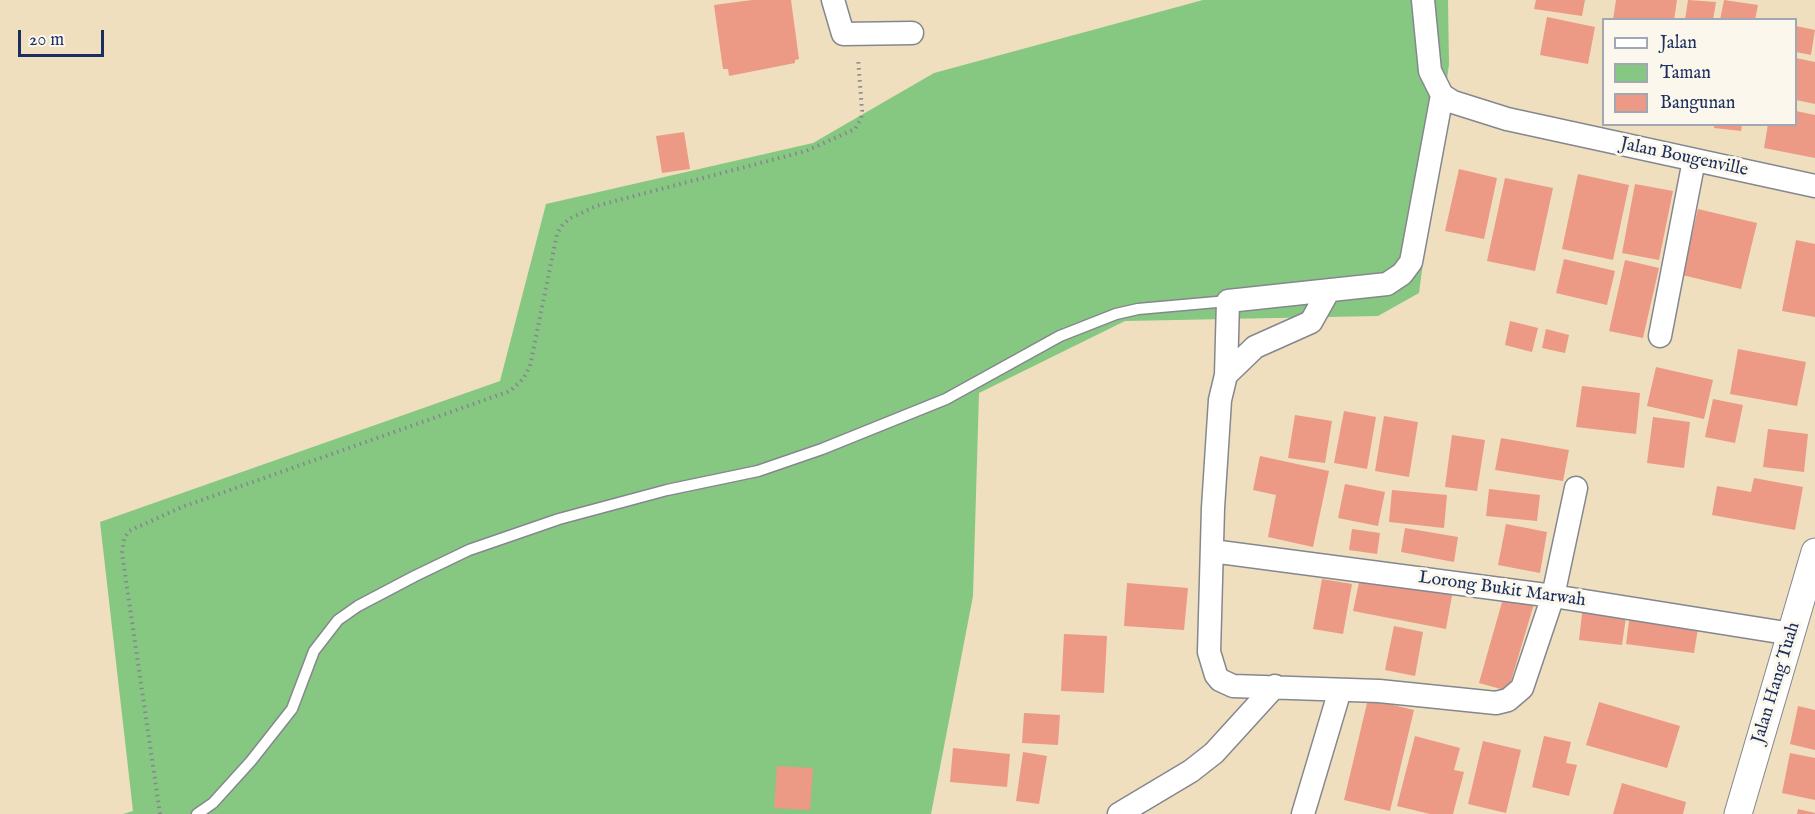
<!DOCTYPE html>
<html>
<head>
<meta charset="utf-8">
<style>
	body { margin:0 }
	#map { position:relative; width:1815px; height:814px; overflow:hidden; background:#efdfbe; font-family:"IM FELL English",serif }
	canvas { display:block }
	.legend { position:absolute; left:1602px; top:18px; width:195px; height:108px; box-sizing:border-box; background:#fbf7ec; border:2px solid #a1a7b3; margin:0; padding:8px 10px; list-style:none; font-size:18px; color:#1b2f5e }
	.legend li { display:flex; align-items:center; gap:12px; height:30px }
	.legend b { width:30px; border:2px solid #a1a7b3 }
	.scale { position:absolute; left:18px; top:30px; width:86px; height:27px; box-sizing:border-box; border:3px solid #1b2f5e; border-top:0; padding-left:8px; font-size:18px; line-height:21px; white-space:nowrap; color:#1b2f5e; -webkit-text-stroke:4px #fbf7ec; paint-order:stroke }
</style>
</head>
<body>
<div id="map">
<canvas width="1815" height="814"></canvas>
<ul class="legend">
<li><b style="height:8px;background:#fff"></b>Jalan</li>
<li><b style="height:16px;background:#86c881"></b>Taman</li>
<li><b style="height:16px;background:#ec9985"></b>Bangunan</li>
</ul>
<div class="scale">20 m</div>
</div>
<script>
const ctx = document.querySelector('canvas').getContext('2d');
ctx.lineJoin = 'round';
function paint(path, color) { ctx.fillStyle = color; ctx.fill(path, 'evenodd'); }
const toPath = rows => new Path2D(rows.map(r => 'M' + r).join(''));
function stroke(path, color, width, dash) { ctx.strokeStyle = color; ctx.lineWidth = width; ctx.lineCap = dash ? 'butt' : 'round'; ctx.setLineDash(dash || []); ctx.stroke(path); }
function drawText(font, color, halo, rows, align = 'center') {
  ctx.font = font + ' "IM FELL English",serif'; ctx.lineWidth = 6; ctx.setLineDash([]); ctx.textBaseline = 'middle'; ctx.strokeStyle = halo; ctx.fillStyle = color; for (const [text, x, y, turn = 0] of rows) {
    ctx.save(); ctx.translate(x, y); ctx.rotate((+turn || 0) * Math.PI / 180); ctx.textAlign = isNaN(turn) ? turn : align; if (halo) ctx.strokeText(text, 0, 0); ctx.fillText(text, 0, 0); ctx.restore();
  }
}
paint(toPath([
	[1203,0,1448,0,1449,64,1419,293,1378,316,1125,321,979,393,973,596,931,814,123,814,133,811,100,522,500,381,546,204,813,143,934,73]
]), '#86c881');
paint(toPath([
	[752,0,791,0,799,59,795,60,795,63,729,76,728,69,723,69,714,5],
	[1536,0,1585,0,1582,16,1534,9],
	[1616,0,1677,0,1674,20,1613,20],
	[1688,0,1716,2,1713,20,1685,20],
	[1724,0,1758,5,1755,20,1720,20],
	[1547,17,1595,27,1588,64,1540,55],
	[1796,26,1815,30,1811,55,1796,52],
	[1796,58,1815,62,1815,104,1796,100],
	[1796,111,1815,115,1815,158,1764,148,1768,124,1796,124],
	[1714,124,1742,124,1741,131,1714,128],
	[684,132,690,169,662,173,656,136],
	[1459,169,1497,178,1484,239,1445,231],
	[1578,174,1629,185,1613,260,1562,249],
	[1505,178,1553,188,1535,271,1487,261],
	[1635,184,1673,191,1659,260,1622,253],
	[1698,209,1757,223,1741,289,1682,275],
	[1796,240,1815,244,1815,317,1782,311],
	[1564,259,1615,271,1607,305,1556,293],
	[1625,260,1659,268,1643,338,1609,331],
	[1510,321,1538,328,1532,352,1505,345],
	[1546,329,1569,335,1565,353,1542,348],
	[1738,349,1806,362,1797,406,1730,394],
	[1656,367,1713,380,1704,419,1647,406],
	[1582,386,1640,393,1636,434,1576,427],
	[1713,399,1743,405,1735,443,1705,437],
	[1344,411,1376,417,1367,469,1334,463],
	[1295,415,1332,421,1325,463,1288,458],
	[1384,416,1418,422,1409,477,1375,471],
	[1653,417,1690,422,1684,468,1647,463],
	[1768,429,1808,434,1804,472,1763,467],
	[1452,435,1485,440,1477,491,1445,487],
	[1501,438,1569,450,1563,481,1495,470],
	[1260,456,1329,471,1313,547,1268,537,1276,495,1253,490],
	[1754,478,1803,487,1795,530,1712,515,1717,486,1751,492],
	[1345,484,1385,492,1378,526,1338,518],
	[1489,489,1540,495,1537,521,1486,516],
	[1392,490,1447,495,1444,528,1389,522],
	[1506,524,1547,532,1540,573,1498,565],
	[1405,528,1458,537,1454,562,1401,552],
	[1352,529,1380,533,1377,554,1349,550],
	[1361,573,1453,590,1446,629,1353,611],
	[1322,579,1352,584,1343,634,1313,629],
	[1127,583,1188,588,1184,630,1124,626],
	[1504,595,1534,604,1508,691,1479,683],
	[1583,605,1627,610,1622,645,1579,640],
	[1630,613,1699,622,1694,653,1626,644],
	[1394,626,1423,632,1415,676,1385,670],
	[1064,634,1107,636,1104,693,1061,691],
	[1368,699,1414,710,1390,811,1344,800],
	[1599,702,1680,726,1667,768,1586,745],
	[1798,706,1815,710,1815,750,1790,744],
	[1024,713,1060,715,1058,745,1022,743],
	[1415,736,1460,748,1454,770,1464,772,1453,814,1430,814,1397,806],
	[1544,736,1571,742,1566,763,1577,765,1569,796,1532,787],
	[1483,741,1521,750,1506,813,1468,804],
	[953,748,1010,754,1007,787,950,782],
	[1023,752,1047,756,1039,804,1016,801],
	[1790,753,1815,758,1815,800,1782,793],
	[777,766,813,768,810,810,774,808],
	[1622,783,1686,802,1683,814,1613,814],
	[1798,809,1815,813,1815,814,1797,814]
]), '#ec9985');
const service = toPath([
	[197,814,213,803,251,761,292,709,314,651,338,620,358,606,415,576,469,550,559,519,667,490,758,471,822,449,946,399,1060,336,1116,314,1138,309,1228,301]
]);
const minor = toPath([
	[833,0,843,34,912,33],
	[1423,0,1430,71,1442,95,1453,102,1507,119,1815,186],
	[1442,95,1411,262,1402,274,1387,284,1228,301,1226,375,1220,400,1213,508,1209,652,1216,675,1220,680,1233,686,1379,691,1496,703,1508,700,1522,688,1553,596,1576,488],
	[1660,336,1694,160],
	[1226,375,1255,347,1311,322,1329,290],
	[1212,551,1553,596,1792,634],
	[1119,814,1191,771,1214,753,1275,686],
	[1303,814,1340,690]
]);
const tertiary = toPath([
	[1738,814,1815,552]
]);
stroke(service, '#85878e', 13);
stroke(minor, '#85878e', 25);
stroke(tertiary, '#85878e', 29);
stroke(toPath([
	[160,814,122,553,124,539,129,531,182,507,510,391,523,379,530,366,557,234,563,224,571,218,596,206,806,151,855,129,861,119,862,111,858,58]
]), '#85878e', 4, [1.5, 4.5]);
stroke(service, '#fff', 10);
stroke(minor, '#fff', 22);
stroke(tertiary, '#fff', 27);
drawText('18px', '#1b2f5e', '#fbf7ec', [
	["Jalan Bougenville",1684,158,12],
	["Lorong Bukit Marwah",1502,590,8],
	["Jalan Hang Tuah",1777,683,-73]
]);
</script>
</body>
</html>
